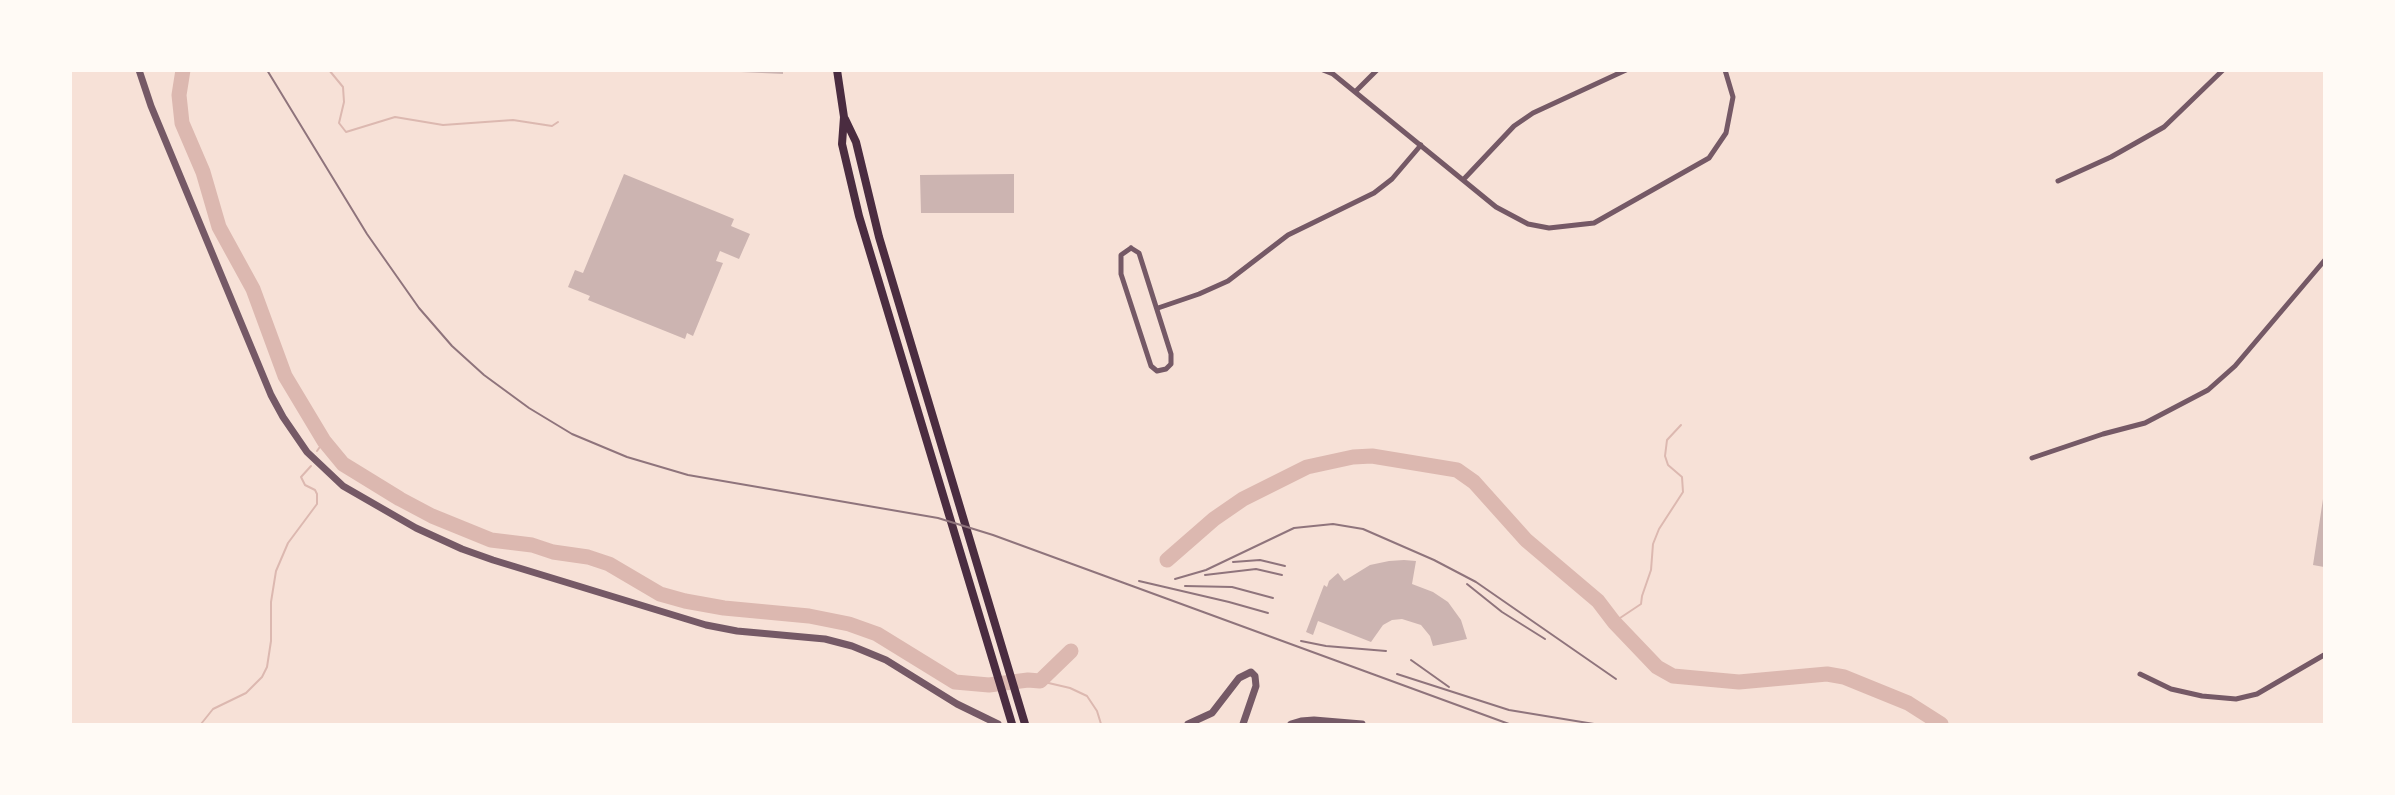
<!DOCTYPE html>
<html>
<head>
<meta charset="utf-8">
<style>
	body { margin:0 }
	#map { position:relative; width:2395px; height:795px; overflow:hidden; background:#f7e1d7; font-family:"Exo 2",sans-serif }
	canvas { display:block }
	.frame { position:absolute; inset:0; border:72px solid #fffaf5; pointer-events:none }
</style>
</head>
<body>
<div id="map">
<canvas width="2395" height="795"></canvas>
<div class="frame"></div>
</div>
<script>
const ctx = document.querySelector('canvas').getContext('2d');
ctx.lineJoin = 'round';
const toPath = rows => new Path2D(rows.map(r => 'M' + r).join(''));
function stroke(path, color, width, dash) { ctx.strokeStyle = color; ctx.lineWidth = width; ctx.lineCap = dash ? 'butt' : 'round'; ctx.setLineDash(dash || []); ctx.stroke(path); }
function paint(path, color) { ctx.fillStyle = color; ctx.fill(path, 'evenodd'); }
stroke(toPath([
	[329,70,343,87,344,102,339,123,346,132,395,117,443,125,513,120,552,126,558,122],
	[317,451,324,441],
	[1614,622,1641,604,1642,596,1651,570,1653,544,1659,529,1683,492,1682,477,1668,465,1665,456,1667,440,1681,425],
	[1040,681,1070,688,1087,696,1097,711,1101,724],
	[201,724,213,709,246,693,262,677,267,667,271,641,271,602,276,571,288,543,317,504,317,494,315,490,305,485,301,477,311,466]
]), '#dcb8b0', 2);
stroke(toPath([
	[183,70,179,95,182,123,203,172,219,227,253,289,285,376,324,441,343,464,400,499,432,516,491,540,532,545,553,552,588,557,609,564,660,594,685,601,724,608,809,616,849,624,877,634,955,682,989,685,1028,680,1040,681,1071,651],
	[1167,560,1214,519,1243,499,1307,467,1353,457,1372,456,1457,470,1474,482,1526,540,1598,601,1614,622,1657,667,1673,676,1739,682,1827,674,1844,677,1908,703,1941,724]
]), '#dcb8b0', 15);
paint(toPath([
	[741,70,783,70,783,74,741,72],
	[624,174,734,219,731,226,750,234,739,259,720,251,716,261,723,263,693,336,687,333,685,339,588,300,590,296,568,287,575,270,583,273],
	[1014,174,1014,213,921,213,920,175],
	[2323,499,2324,499,2324,567,2313,565],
	[1404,560,1416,561,1412,584,1433,592,1448,602,1461,620,1467,639,1433,646,1430,636,1421,625,1402,619,1392,620,1383,625,1371,642,1318,621,1313,635,1306,632,1324,585,1327,587,1329,581,1338,573,1344,581,1370,565,1389,561]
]), '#ccb4b1');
stroke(toPath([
	[1323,70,1333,74,1496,207,1528,224,1549,228,1594,223,1709,158,1726,133,1733,97,1725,70],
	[1355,92,1377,70],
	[1463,180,1514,126,1533,113,1626,70],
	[2058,181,2111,157,2164,127,2223,70],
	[1131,248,1139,253,1171,354,1171,364,1166,369,1157,371,1151,366,1121,274,1121,255,1131,248],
	[1158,308,1199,294,1228,281,1288,235,1374,193,1392,179,1421,145],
	[2032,458,2103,434,2145,423,2208,390,2235,366,2324,261],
	[2140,674,2171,689,2202,696,2236,699,2257,694,2324,655]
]), '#755966', 5);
stroke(toPath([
	[139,70,151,106,271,395,283,417,307,452,343,486,416,528,462,549,493,560,706,625,737,631,825,639,852,646,886,660,957,704,998,724],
	[1188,724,1212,713,1239,678,1251,672,1255,676,1256,686,1243,724],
	[1291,724,1301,721,1314,720,1362,724]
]), '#755966', 7);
stroke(toPath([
	[837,70,844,117,842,144,859,216,1012,724],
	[845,119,856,142,879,237,1025,724]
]), '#4a2c40', 8);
stroke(toPath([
	[267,70,367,234,419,308,452,346,484,375,529,408,572,434,627,457,688,475,938,518,993,535,1509,724],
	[1233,562,1260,560,1285,566],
	[1205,575,1256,569,1282,575],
	[1175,579,1206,570,1294,528,1333,524,1363,529,1434,560,1476,582,1616,679],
	[1139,581,1229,602,1268,613],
	[1467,584,1502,612,1545,639],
	[1185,586,1232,587,1273,598],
	[1301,641,1326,646,1386,651],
	[1411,660,1449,687],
	[1397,674,1509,710,1594,724]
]), '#8f747c', 2);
</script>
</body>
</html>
